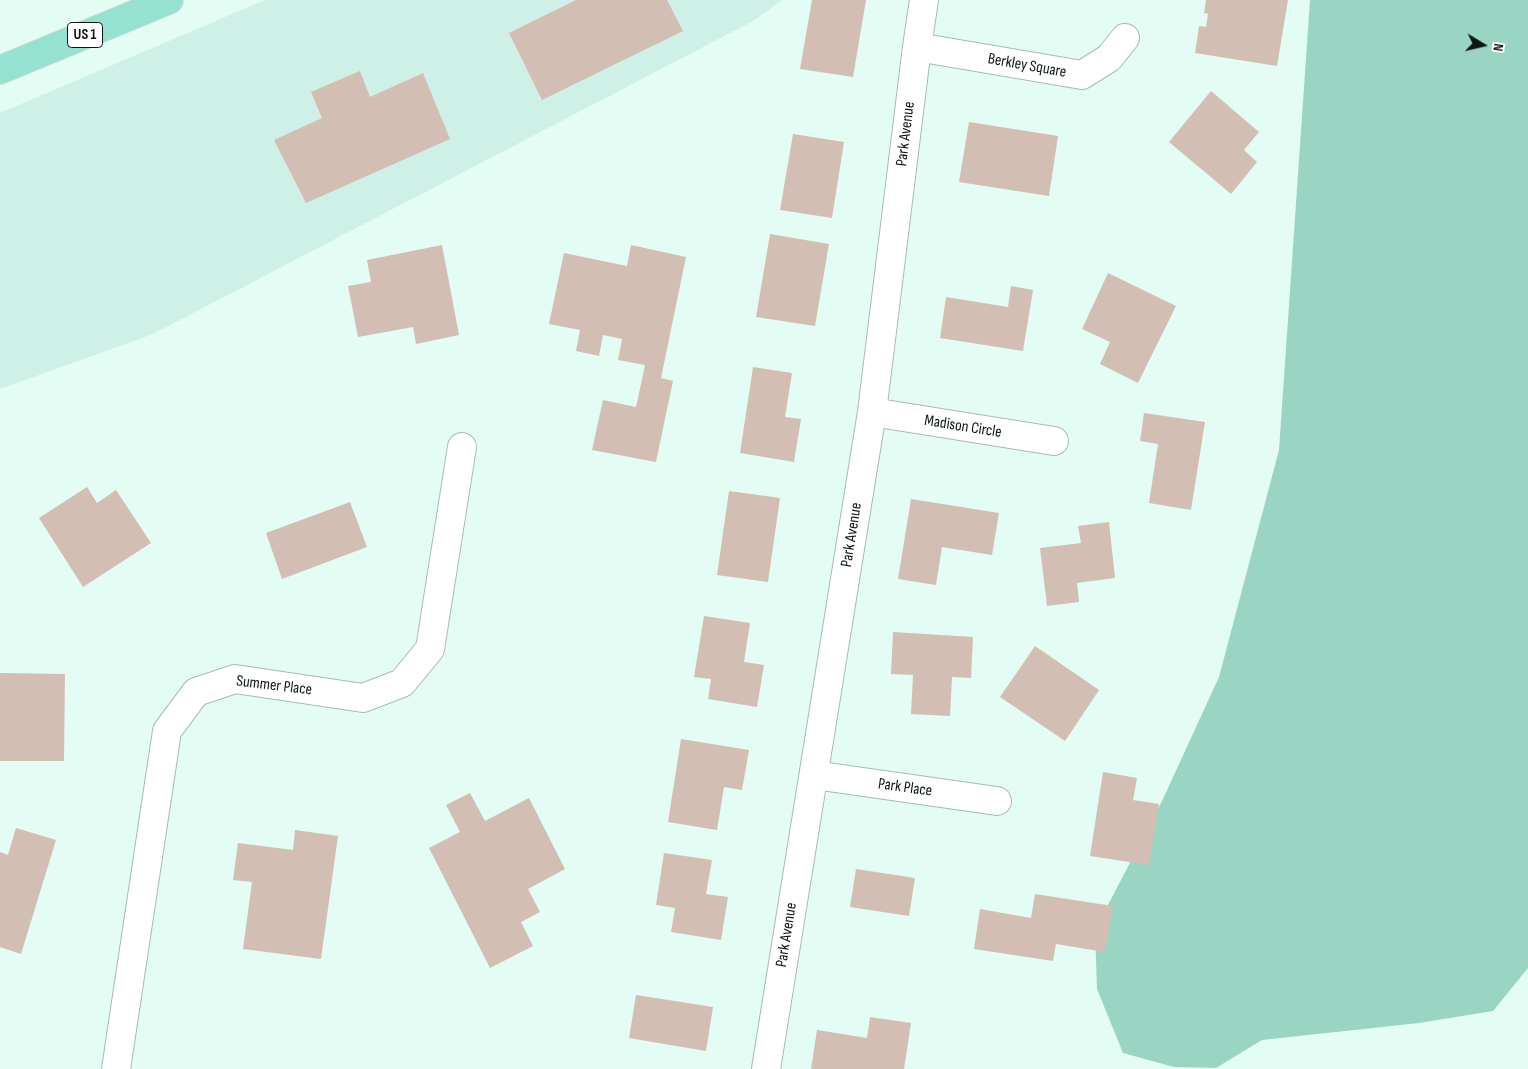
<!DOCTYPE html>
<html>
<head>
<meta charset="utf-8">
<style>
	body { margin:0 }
	#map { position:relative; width:1528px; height:1069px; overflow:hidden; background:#e3fcf4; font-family:"Sofia Sans Condensed",sans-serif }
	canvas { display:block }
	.north { position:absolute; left:1458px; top:20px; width:50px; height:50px; -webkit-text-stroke:4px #fff; paint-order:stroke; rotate:99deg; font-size:14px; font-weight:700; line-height:20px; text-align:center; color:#0d1613 }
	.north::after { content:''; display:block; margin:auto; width:18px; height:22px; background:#0d1613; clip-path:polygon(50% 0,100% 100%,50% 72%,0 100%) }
</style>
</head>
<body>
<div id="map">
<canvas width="1528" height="1069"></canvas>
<div class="north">N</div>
</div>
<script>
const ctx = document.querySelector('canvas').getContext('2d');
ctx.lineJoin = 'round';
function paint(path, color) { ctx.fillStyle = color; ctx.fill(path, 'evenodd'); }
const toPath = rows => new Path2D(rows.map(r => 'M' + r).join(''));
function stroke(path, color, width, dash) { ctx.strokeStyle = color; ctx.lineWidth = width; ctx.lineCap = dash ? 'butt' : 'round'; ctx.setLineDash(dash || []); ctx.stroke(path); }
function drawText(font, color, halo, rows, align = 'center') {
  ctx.font = font + ' "Sofia Sans Condensed",sans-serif'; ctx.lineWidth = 4.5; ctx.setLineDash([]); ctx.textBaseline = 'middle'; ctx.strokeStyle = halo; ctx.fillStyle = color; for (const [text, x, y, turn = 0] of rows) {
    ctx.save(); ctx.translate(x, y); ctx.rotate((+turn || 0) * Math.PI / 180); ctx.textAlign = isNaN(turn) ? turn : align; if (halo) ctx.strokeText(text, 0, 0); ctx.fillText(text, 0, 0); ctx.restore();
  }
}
paint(toPath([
	[265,0,782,0,753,21,153,334,0,389,0,113]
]), '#cff0e6');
paint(toPath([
	[1310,0,1528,0,1528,968,1493,1011,1419,1023,1262,1040,1216,1068,1174,1067,1123,1053,1097,989,1095,930,1163,799,1219,677,1279,450]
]), '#9ad5c4');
paint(toPath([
	[576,0,667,0,683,31,542,100,509,33],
	[812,0,866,0,853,77,800,69],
	[1206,0,1288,0,1277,66,1195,53,1199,26,1206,27,1208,14,1204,13],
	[360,71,370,97,423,73,450,139,306,203,274,140,322,118,311,92],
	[1211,91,1259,132,1244,150,1257,162,1231,194,1169,142],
	[969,122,1058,136,1049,196,959,182],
	[793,134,844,142,832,218,780,210],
	[770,234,829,244,815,326,756,317],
	[442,245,459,335,416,344,413,327,358,337,348,286,371,282,367,260],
	[631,245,686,257,661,378,673,381,656,462,592,450,603,400,636,407,645,365,618,360,622,339,603,335,599,356,576,351,580,330,549,324,564,253,627,266],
	[1108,273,1176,306,1138,383,1100,364,1110,342,1082,329],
	[1011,286,1033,290,1023,351,940,338,946,297,1008,307],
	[753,367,792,373,785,417,801,419,794,462,740,453],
	[1144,413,1205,422,1191,510,1149,503,1158,444,1140,441],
	[87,487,97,503,116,490,151,543,83,587,39,518],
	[729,491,780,498,768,582,717,575],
	[911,499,999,513,992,555,942,547,936,585,898,579],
	[350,502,367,547,282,579,266,533],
	[1109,522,1115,578,1077,583,1079,602,1047,606,1040,548,1081,543,1078,526],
	[704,616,750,623,744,662,764,665,757,707,708,699,711,679,694,677],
	[893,632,973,637,971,678,952,677,950,716,911,714,913,675,891,674],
	[1035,646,1099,690,1065,741,1000,697],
	[0,673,65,674,64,761,0,761],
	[681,739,749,750,742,790,724,787,717,830,668,822],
	[1103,772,1137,778,1133,800,1159,804,1149,865,1090,856],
	[470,793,485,821,529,798,565,869,528,889,540,912,521,922,533,946,490,968,429,848,460,832,446,805],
	[16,828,56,840,21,954,0,947,0,852,8,855],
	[295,830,338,836,321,959,243,949,252,882,233,880,238,843,293,850],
	[664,853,712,860,706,894,728,897,721,940,671,932,675,908,656,905],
	[856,869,915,878,909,916,850,907],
	[1035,894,1113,906,1105,952,1056,944,1053,961,974,949,980,909,1031,918],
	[636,995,713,1007,706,1051,629,1038],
	[870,1017,911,1023,904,1069,811,1069,817,1030,867,1038]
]), '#d3beb4');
const street = toPath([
	[917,47,1082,75,1109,58,1125,38],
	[872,412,1054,441],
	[814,775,997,801],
	[116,1069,167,731,196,692,235,679,363,698,402,683,430,649,462,447],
	[766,1069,872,412,917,47,924,0]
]);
const primary = toPath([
	[0,70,169,0]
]);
stroke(street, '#a5bcb4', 30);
stroke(primary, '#dddede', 30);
stroke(street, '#fff', 28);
stroke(primary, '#94e2cf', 28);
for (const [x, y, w] of [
	[85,35,35]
]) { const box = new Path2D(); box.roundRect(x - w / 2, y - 12.5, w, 25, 4); ctx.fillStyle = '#fff'; ctx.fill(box); stroke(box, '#0d1613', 1); }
drawText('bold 15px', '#0d1613', null, [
	["US 1",85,35]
]);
drawText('16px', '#0d1613', '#fff', [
	["Berkley Square",1027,66,10],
	["Park Avenue",906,134,-83],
	["Madison Circle",963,427,9],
	["Park Avenue",852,535,-81],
	["Summer Place",274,686,7],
	["Park Place",905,788,8],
	["Park Avenue",787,935,-81]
]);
</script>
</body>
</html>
